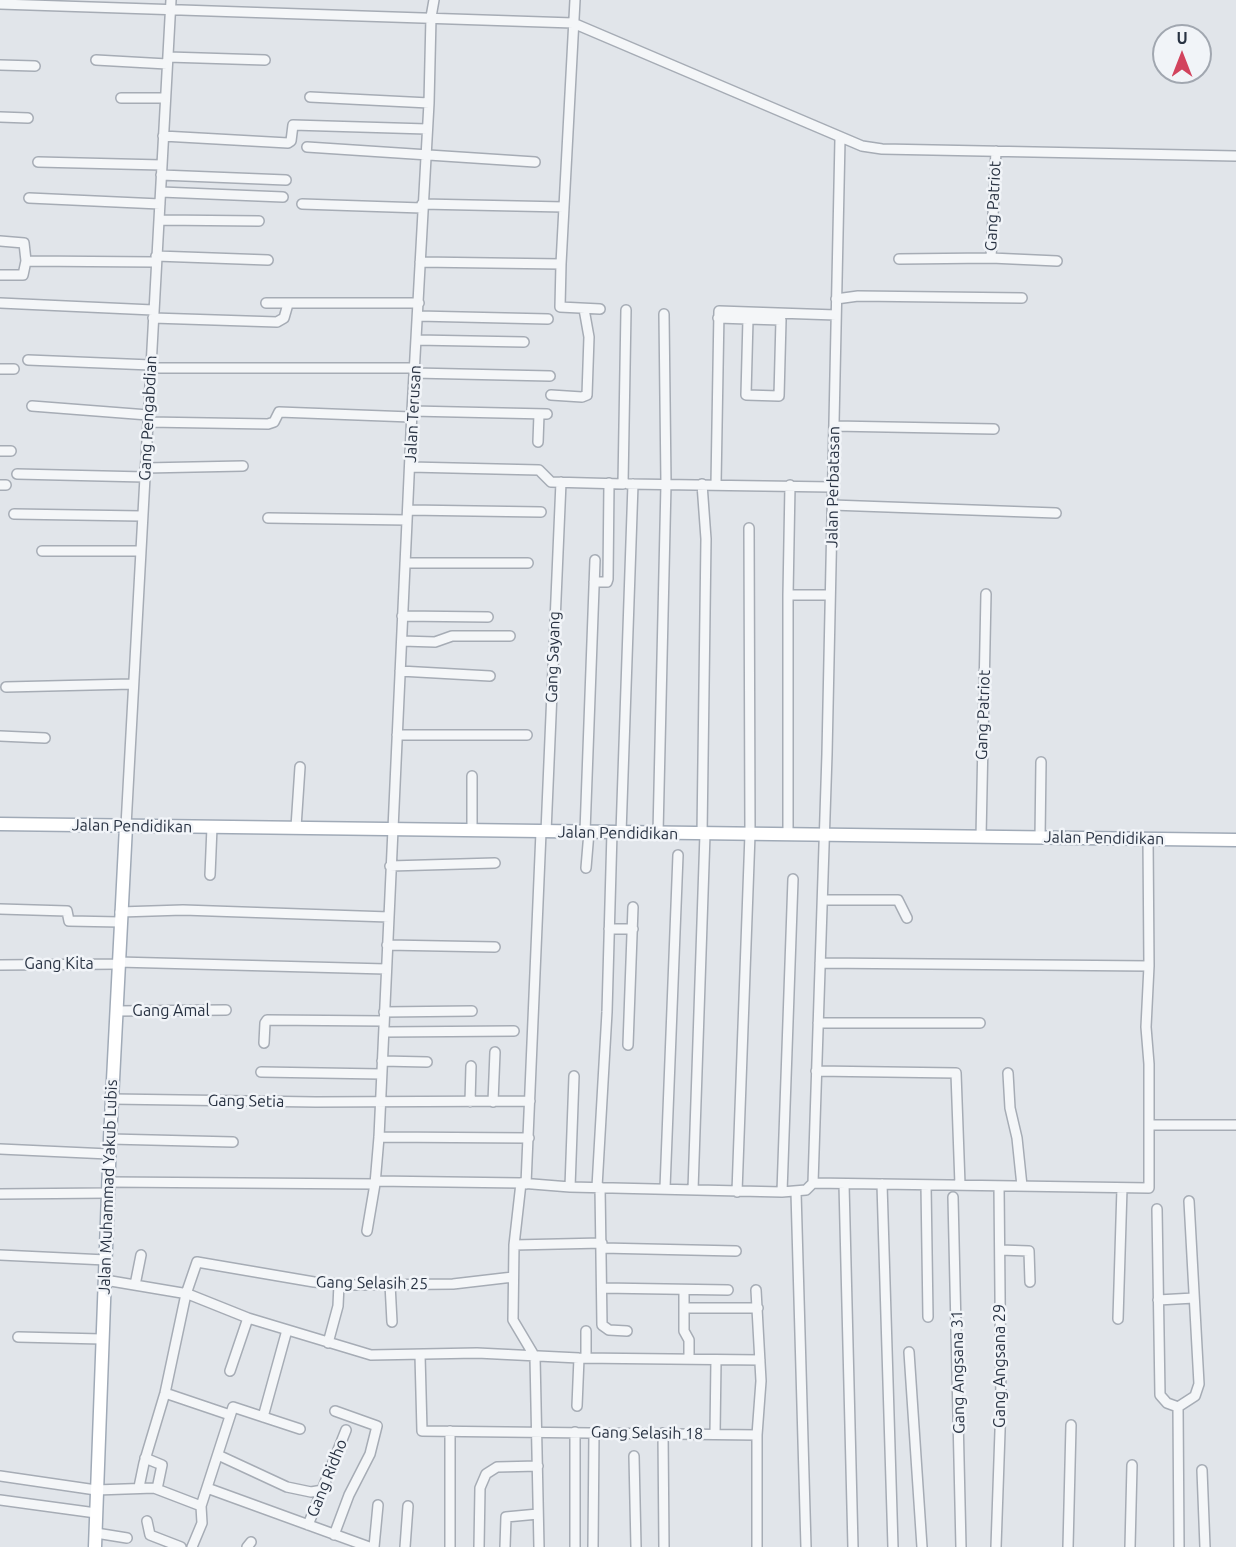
<!DOCTYPE html>
<html>
<head>
<meta charset="utf-8">
<style>
	body { margin:0 }
	#map { position:relative; width:1236px; height:1547px; overflow:hidden; background:#e1e5ea; font-family:Ubuntu,sans-serif }
	canvas { display:block }
	.north { position:absolute; left:1152px; top:24px; width:60px; height:60px; box-sizing:border-box; background:#f1f4f8; border:2px solid #a1a7b0; border-radius:50%; rotate:0deg; font-size:16px; font-weight:700; line-height:24px; text-align:center; color:#293343 }
	.north::after { content:''; display:block; margin:auto; width:21px; height:27px; background:#d2435d; clip-path:polygon(50% 0,100% 100%,50% 72%,0 100%) }
</style>
</head>
<body>
<div id="map">
<canvas width="1236" height="1547"></canvas>
<div class="north">U</div>
</div>
<script>
const ctx = document.querySelector('canvas').getContext('2d');
ctx.lineJoin = 'round';
const toPath = rows => new Path2D(rows.map(r => 'M' + r).join(''));
function stroke(path, color, width, dash) { ctx.strokeStyle = color; ctx.lineWidth = width; ctx.lineCap = dash ? 'butt' : 'round'; ctx.setLineDash(dash || []); ctx.stroke(path); }
function drawText(font, color, halo, rows, align = 'center') {
  ctx.font = font + ' Ubuntu,sans-serif'; ctx.lineWidth = 5; ctx.setLineDash([]); ctx.textBaseline = 'middle'; ctx.strokeStyle = halo; ctx.fillStyle = color; for (const [text, x, y, turn = 0] of rows) {
    ctx.save(); ctx.translate(x, y); ctx.rotate((+turn || 0) * Math.PI / 180); ctx.textAlign = isNaN(turn) ? turn : align; if (halo) ctx.strokeText(text, 0, 0); ctx.fillText(text, 0, 0); ctx.restore();
  }
}
const minor = toPath([
	[0,4,573,23,862,146,882,149,1236,156],
	[168,57,265,60],
	[96,60,167,64],
	[0,65,35,66],
	[310,97,429,103],
	[121,98,165,98],
	[0,117,28,118],
	[163,136,288,143,291,141,293,125,427,129],
	[307,147,535,162],
	[38,162,162,165],
	[161,175,286,180],
	[161,192,283,197],
	[29,198,160,204],
	[302,204,422,208],
	[422,204,564,207,561,264],
	[564,207,575,0],
	[159,220,259,221],
	[0,241,24,243,26,261,155,262],
	[156,256,268,260],
	[991,258,1057,261],
	[899,259,991,258,996,151],
	[420,262,561,264,560,307,600,309],
	[0,275,23,275,26,261],
	[836,299,858,296,1022,298],
	[0,303,153,310],
	[266,303,419,303],
	[418,316,548,319],
	[153,318,277,322,284,318,288,304],
	[718,318,748,319,781,320,779,396,746,395,748,319],
	[416,340,524,342],
	[28,360,151,365],
	[151,368,414,368],
	[0,369,14,369],
	[414,373,550,376],
	[551,395,582,397,587,395,589,337,584,309],
	[32,406,148,415],
	[412,411,547,414],
	[148,422,268,424,274,422,279,412,411,417],
	[834,426,994,429],
	[538,442,539,414],
	[0,451,11,451],
	[410,467,539,470,551,482,623,484,626,310],
	[145,468,243,466],
	[17,474,145,477],
	[628,484,832,487],
	[716,484,719,311,836,315],
	[0,485,6,485],
	[790,485,788,595,830,595],
	[832,505,1056,513],
	[408,510,541,512],
	[14,514,141,516],
	[268,518,407,520],
	[42,551,141,551],
	[405,563,528,563],
	[594,582,607,582,608,579,609,483],
	[402,616,488,617],
	[402,641,435,642,452,636,510,636],
	[400,671,490,676],
	[6,687,132,684],
	[397,735,527,735],
	[0,736,45,738],
	[472,776,472,831],
	[126,826,171,0],
	[296,827,300,767],
	[546,832,561,482],
	[585,832,595,560],
	[621,833,633,484],
	[658,833,666,484,664,314],
	[702,834,706,539,702,484],
	[788,835,788,595],
	[981,837,986,594],
	[1040,838,1041,762],
	[390,866,495,863],
	[586,868,589,832],
	[210,875,212,827],
	[823,900,898,900,907,918],
	[0,909,67,911,69,921,120,922],
	[120,912,183,910,389,917],
	[609,929,633,929],
	[387,945,495,947],
	[118,962,386,969],
	[820,963,1149,966],
	[0,965,118,964],
	[116,1011,226,1010],
	[384,1012,472,1011],
	[818,1023,980,1023],
	[384,1032,514,1031],
	[264,1043,265,1023,267,1020,384,1021],
	[628,1045,633,907],
	[382,1061,427,1062],
	[816,1071,956,1073,960,1185],
	[261,1072,381,1074],
	[1008,1073,1010,1108,1017,1138,1022,1186],
	[112,1099,316,1102,530,1101],
	[470,1102,471,1066],
	[493,1102,495,1052],
	[1149,1125,1236,1125],
	[379,1137,529,1138],
	[110,1139,233,1142],
	[0,1149,109,1154],
	[375,1181,520,1183,570,1187,782,1192,806,1190,813,1183,827,754,840,139],
	[108,1182,375,1184],
	[521,1183,514,1245,513,1320,535,1357,539,1547],
	[813,1183,1149,1188,1149,1064,1146,1027,1149,966,1148,839],
	[526,1184,541,832],
	[844,1184,853,1547],
	[882,1184,893,1547],
	[926,1185,928,1317],
	[570,1187,574,1076],
	[597,1187,607,1012,612,832],
	[600,1187,602,1325,609,1330,627,1331],
	[665,1188,678,855],
	[693,1190,705,834],
	[737,1192,750,834,749,528],
	[782,1192,793,879],
	[796,1192,806,1547],
	[0,1194,108,1193],
	[953,1197,961,1547],
	[1157,1209,1160,1395,1167,1403,1178,1407,1179,1547],
	[367,1231,375,1184,379,1137,412,411,429,103,431,17,434,0],
	[514,1245,602,1243],
	[602,1248,736,1251],
	[1000,1250,1029,1251,1030,1282],
	[0,1255,106,1260],
	[105,1280,188,1294,248,1318,371,1355,477,1353,579,1358,760,1360],
	[390,1284,392,1322],
	[135,1285,141,1255],
	[602,1288,728,1290],
	[684,1290,684,1331,689,1340,689,1359],
	[756,1290,761,1381,757,1435,757,1547],
	[1158,1300,1194,1298],
	[684,1308,758,1308],
	[1118,1319,1122,1188],
	[586,1331,586,1358],
	[18,1337,102,1339],
	[328,1343,338,1306,339,1284],
	[909,1352,922,1547],
	[420,1355,422,1431,757,1435],
	[230,1371,248,1318],
	[165,1393,230,1415],
	[577,1406,579,1358],
	[1178,1407,1195,1396,1199,1384,1189,1201],
	[263,1417,287,1330],
	[450,1431,450,1547],
	[575,1432,575,1547],
	[663,1433,664,1547],
	[715,1434,716,1360],
	[218,1455,287,1487,311,1492,323,1490],
	[634,1456,636,1547],
	[145,1458,162,1465,157,1489],
	[1202,1470,1205,1547],
	[0,1476,96,1490,154,1488,201,1506],
	[139,1487,144,1463,165,1393,186,1294,197,1262,314,1282,348,1285,453,1284,513,1277],
	[207,1488,369,1547],
	[0,1500,96,1513],
	[147,1521,150,1535,181,1547],
	[308,1525,346,1430],
	[96,1533,127,1538],
	[334,1535,349,1495,370,1454,377,1426,335,1411],
	[192,1547,202,1523,201,1506,233,1407,300,1429],
	[247,1547,251,1542],
	[374,1547,378,1505],
	[405,1547,408,1506],
	[479,1547,480,1488,486,1474,497,1467,538,1466],
	[505,1547,506,1517,538,1514],
	[593,1547,594,1432],
	[996,1547,1001,1402,999,1186],
	[1068,1547,1071,1425],
	[1130,1547,1132,1465]
]);
const major = toPath([
	[0,824,1236,840],
	[95,1547,110,1139,126,826]
]);
stroke(minor, '#a6acb5', 12);
stroke(major, '#a0aab7', 15);
stroke(minor, '#f4f6f8', 9);
stroke(major, '#fff', 12);
drawText('16px', '#293343', '#f1f4f8', [
	["Gang Patriot",993,206,-87],
	["Jalan Terusan",413,414,-87],
	["Gang Pengabdian",148,418,-87],
	["Jalan Perbatasan",833,487,-89],
	["Gang Sayang",553,657,-88],
	["Gang Patriot",983,715,-88],
	["Jalan Pendidikan",132,826,1],
	["Jalan Pendidikan",618,833,1],
	["Jalan Pendidikan",1104,838,1],
	["Gang Kita",59,964],
	["Gang Amal",171,1011],
	["Gang Setia",246,1101,1],
	["Jalan Muhammad Yakub Lubis",108,1187,-88],
	["Gang Selasih 25",372,1283,1],
	["Gang Angsana 29",1000,1366,-90],
	["Gang Angsana 31",958,1372,-91],
	["Gang Selasih 18",647,1433,1],
	["Gang Ridho",327,1478,-68]
]);
</script>
</body>
</html>
